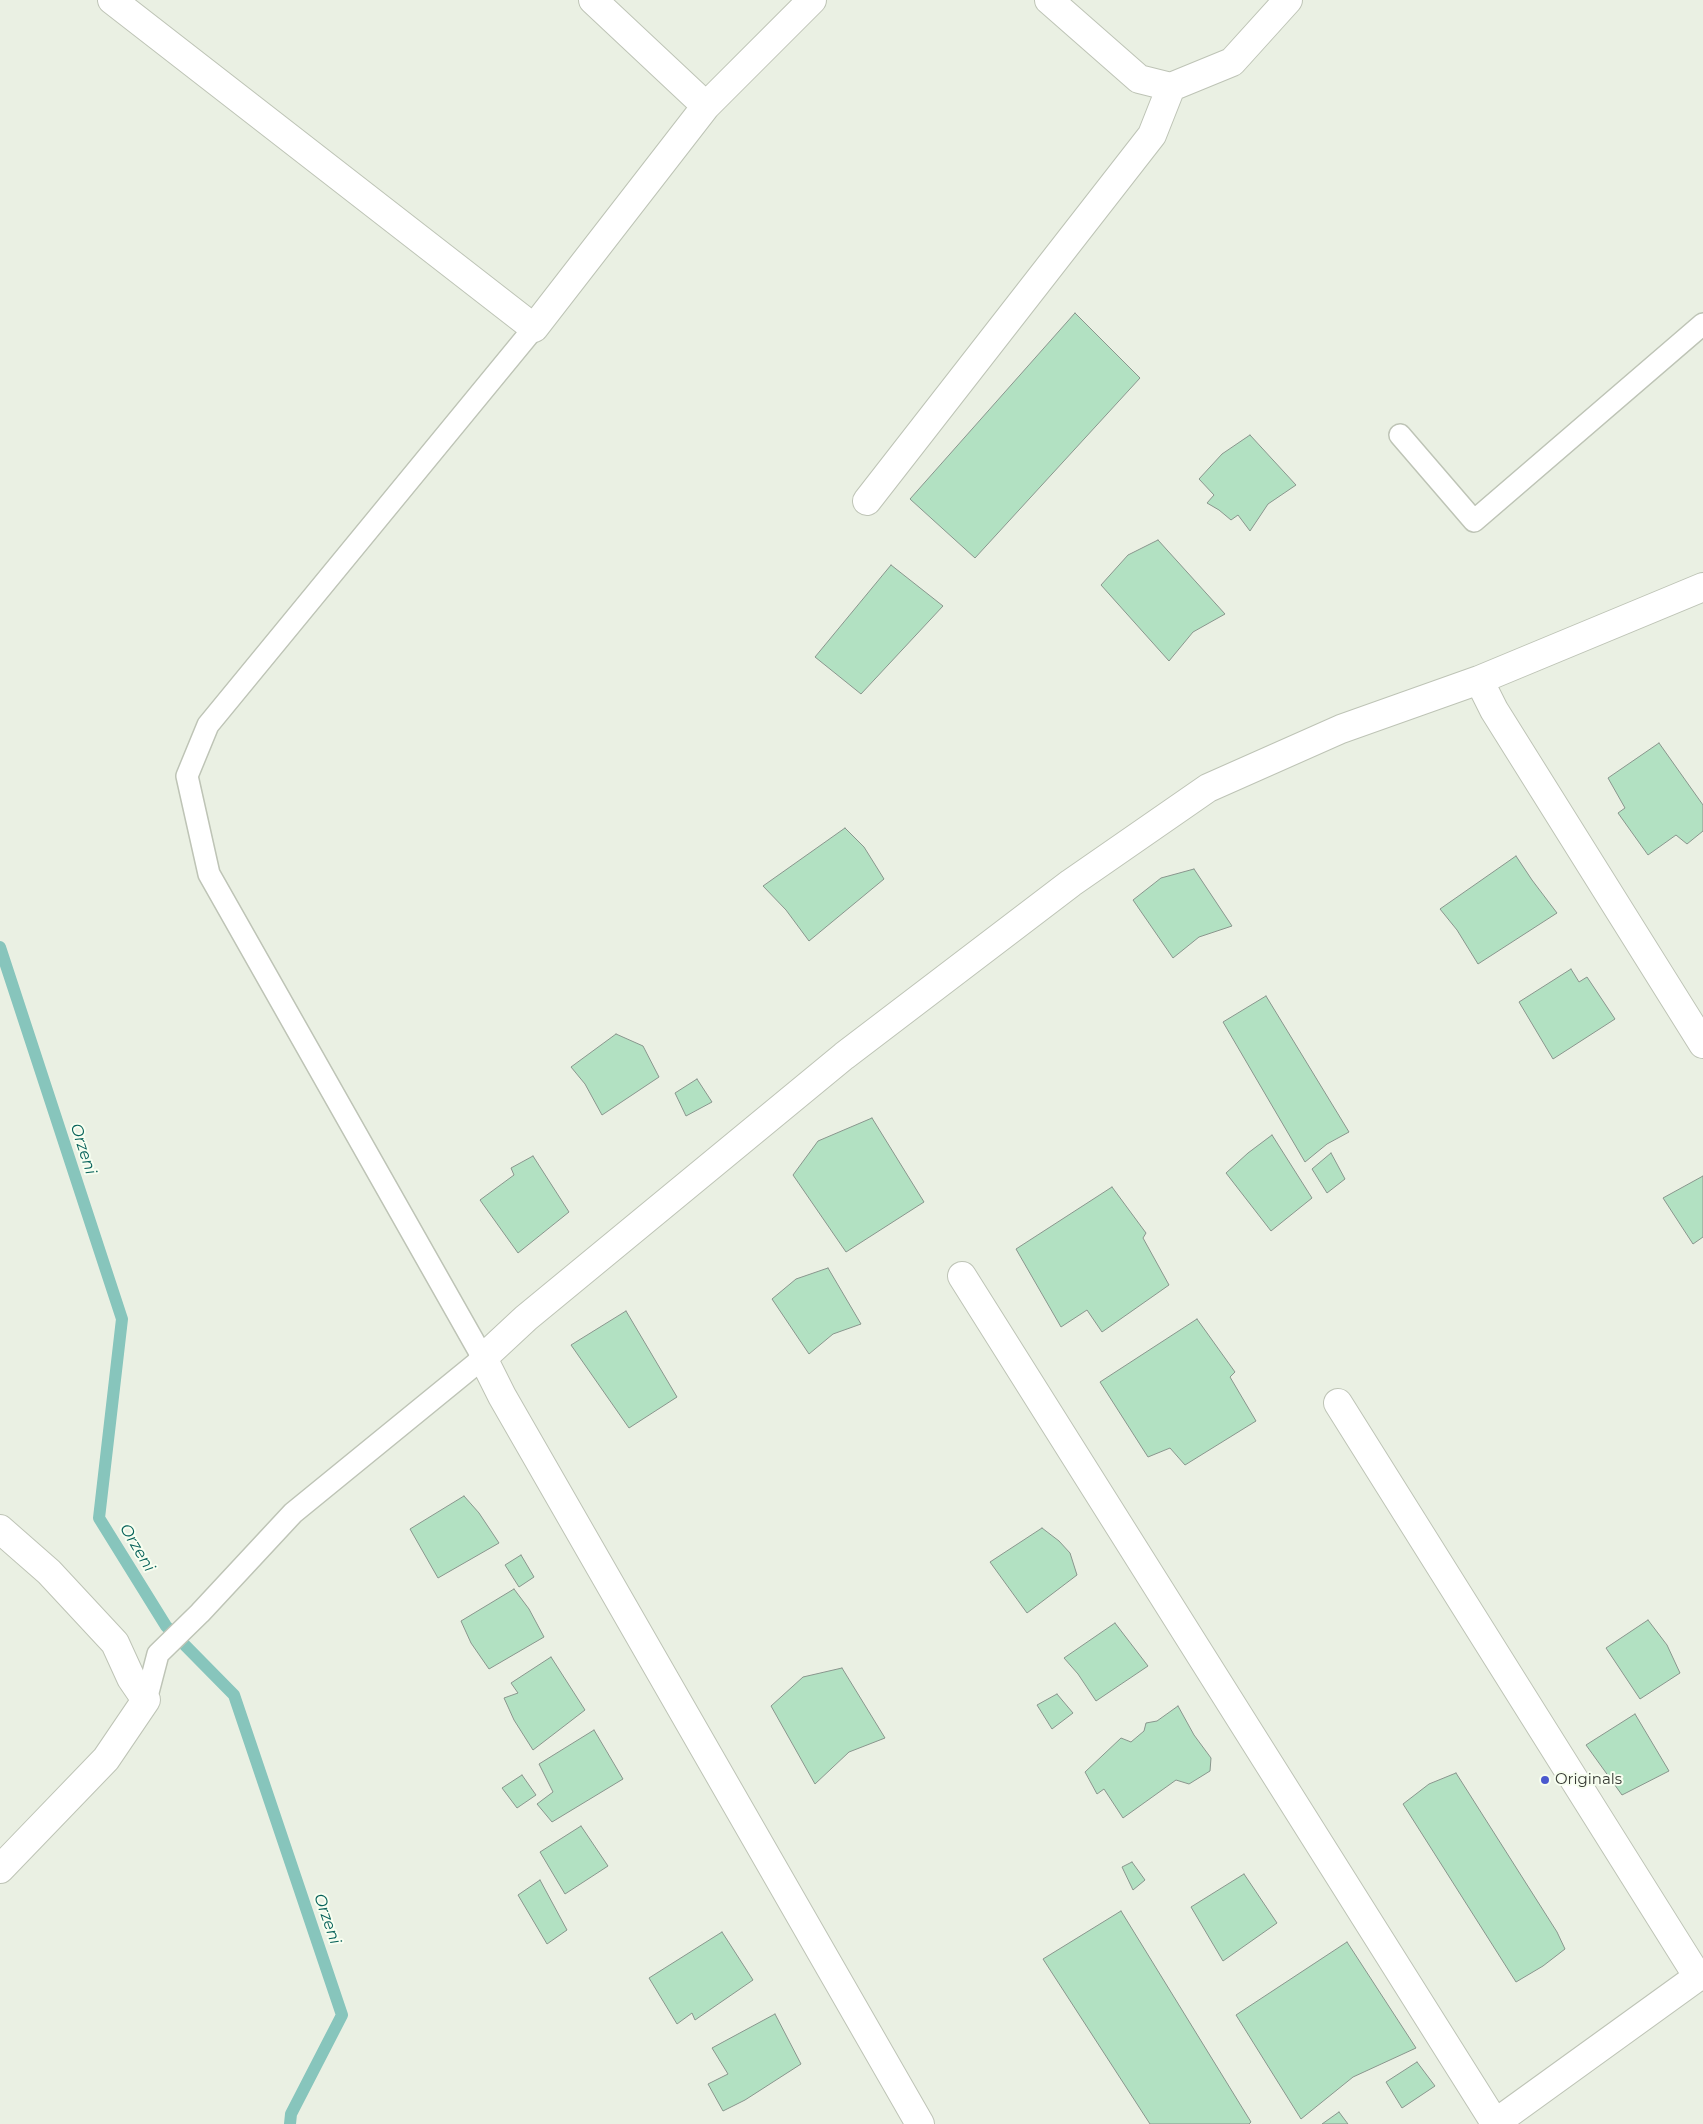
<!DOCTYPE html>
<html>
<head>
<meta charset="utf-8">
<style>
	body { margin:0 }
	canvas { display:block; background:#eaf0e3 }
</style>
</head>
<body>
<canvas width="1703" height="2124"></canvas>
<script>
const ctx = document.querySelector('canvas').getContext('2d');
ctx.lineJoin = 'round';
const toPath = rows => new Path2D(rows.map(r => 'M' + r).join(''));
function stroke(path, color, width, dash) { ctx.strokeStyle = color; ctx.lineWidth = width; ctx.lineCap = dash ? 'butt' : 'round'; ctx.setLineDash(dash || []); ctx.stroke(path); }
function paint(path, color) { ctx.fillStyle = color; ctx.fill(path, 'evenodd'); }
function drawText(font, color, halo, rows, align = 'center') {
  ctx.font = font + ' Montserrat,sans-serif'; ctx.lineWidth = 4; ctx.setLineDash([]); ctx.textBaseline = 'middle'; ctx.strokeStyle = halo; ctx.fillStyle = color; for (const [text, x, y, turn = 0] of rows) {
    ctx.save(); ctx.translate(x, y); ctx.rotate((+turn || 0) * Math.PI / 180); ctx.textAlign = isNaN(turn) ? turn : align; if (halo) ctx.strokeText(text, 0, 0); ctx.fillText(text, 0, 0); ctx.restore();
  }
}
stroke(toPath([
	[0,947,122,1319,99,1518,166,1626,234,1695,342,2015,291,2114,290,2124]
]), '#87c5bc', 12);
const building = toPath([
	[1075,313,1140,378,975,558,910,499,1075,313],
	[1250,435,1296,485,1268,504,1250,531,1238,515,1231,520,1219,510,1207,503,1214,495,1199,479,1222,454,1250,435],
	[1158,540,1225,614,1193,632,1169,661,1101,585,1128,555,1158,540],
	[891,565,943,606,861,694,815,657,891,565],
	[1659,743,1703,805,1703,831,1687,844,1676,835,1648,855,1618,813,1625,808,1608,778,1659,743],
	[845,828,864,847,884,879,809,941,786,910,763,886,845,828],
	[1516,856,1532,880,1557,913,1478,964,1457,930,1440,909,1516,856],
	[1194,869,1232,926,1199,937,1173,958,1133,900,1161,878,1194,869],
	[1571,969,1579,982,1587,977,1615,1019,1553,1059,1519,1002,1571,969],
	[1266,996,1349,1132,1327,1144,1305,1162,1223,1022,1266,996],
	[616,1034,643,1046,659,1077,602,1115,585,1084,571,1067,616,1034],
	[697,1079,712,1102,686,1116,675,1093,697,1079],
	[872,1118,924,1202,846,1252,793,1175,818,1141,872,1118],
	[1272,1135,1312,1198,1271,1231,1226,1173,1248,1153,1272,1135],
	[1331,1153,1345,1179,1327,1193,1312,1169,1331,1153],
	[533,1156,569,1212,518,1253,480,1200,514,1175,511,1168,533,1156],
	[1703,1176,1703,1237,1693,1244,1663,1198,1703,1176],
	[1112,1187,1146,1233,1143,1238,1169,1285,1102,1332,1087,1310,1061,1327,1016,1249,1112,1187],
	[828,1268,861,1324,833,1334,809,1354,772,1299,796,1279,828,1268],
	[626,1311,677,1397,629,1428,571,1345,626,1311],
	[1197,1319,1235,1372,1230,1377,1256,1421,1185,1465,1170,1448,1148,1457,1100,1382,1197,1319],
	[464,1496,479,1513,499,1543,438,1578,410,1529,464,1496],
	[1042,1528,1059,1541,1070,1553,1077,1575,1027,1613,990,1562,1042,1528],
	[521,1555,534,1577,519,1587,505,1565,521,1555],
	[514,1589,529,1609,544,1637,489,1669,471,1643,461,1621,514,1589],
	[1648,1620,1667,1645,1680,1673,1640,1699,1606,1648,1648,1620],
	[1115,1623,1148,1666,1096,1701,1078,1674,1064,1658,1115,1623],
	[551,1657,585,1710,533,1750,514,1720,504,1698,518,1693,511,1683,551,1657],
	[842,1668,885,1738,849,1752,815,1784,771,1706,803,1677,842,1668],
	[1057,1694,1073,1713,1052,1729,1037,1705,1057,1694],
	[1178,1706,1194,1735,1211,1758,1210,1771,1189,1784,1176,1780,1123,1818,1104,1789,1097,1794,1085,1772,1121,1738,1131,1742,1144,1731,1146,1723,1157,1721,1178,1706],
	[1635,1714,1669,1771,1622,1795,1586,1745,1635,1714],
	[594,1730,623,1779,552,1822,537,1804,553,1792,539,1764,594,1730],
	[1456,1773,1557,1932,1565,1949,1543,1966,1516,1982,1403,1804,1429,1784,1456,1773],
	[522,1775,536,1795,517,1808,502,1788,522,1775],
	[581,1826,608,1866,565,1894,540,1852,581,1826],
	[1132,1862,1145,1880,1133,1890,1122,1867,1132,1862],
	[1244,1874,1277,1923,1223,1961,1191,1907,1244,1874],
	[540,1880,567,1930,547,1944,518,1895,540,1880],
	[1121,1911,1251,2122,1249,2124,1150,2124,1043,1959,1121,1911],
	[722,1932,753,1980,695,2020,692,2013,677,2024,649,1978,722,1932],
	[1347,1942,1416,2048,1353,2077,1301,2119,1236,2015,1347,1942],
	[775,2014,801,2064,745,2100,723,2111,708,2084,728,2074,712,2048,775,2014],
	[1417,2062,1435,2086,1402,2108,1386,2082,1417,2062],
	[1339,2112,1348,2124,1322,2124,1339,2112]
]);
paint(building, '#b2e1c2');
stroke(building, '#89968d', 1);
const lane = toPath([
	[1400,435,1474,521,1703,324],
	[146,1700,158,1654,200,1613,293,1513,483,1358,209,874,187,776,208,725,534,328]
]);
const street = toPath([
	[112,0,534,328,706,106,812,0],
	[593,0,706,106],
	[1049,0,1139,79,1171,87],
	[867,501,1152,135,1171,87,1232,62,1288,0],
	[1479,680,1494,710,1703,1044],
	[962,1276,1495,2123],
	[1338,1403,1698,1977],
	[0,1529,49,1572,115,1643,131,1678,146,1700,106,1759,0,1869],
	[920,2124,502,1396,483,1358,526,1318,844,1056,1071,883,1208,788,1341,729,1479,680,1703,587]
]);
const secondary = toPath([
	[1494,2124,1703,1973]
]);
stroke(lane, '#bec4b6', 24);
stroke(street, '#bec4b6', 30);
stroke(secondary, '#bec4b6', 30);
stroke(lane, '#fff', 21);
stroke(street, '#fff', 28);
stroke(secondary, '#fff', 28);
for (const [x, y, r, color] of [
	[1545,1780,5,"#4b59ce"]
]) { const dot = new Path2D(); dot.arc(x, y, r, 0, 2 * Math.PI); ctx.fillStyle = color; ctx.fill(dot); stroke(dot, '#f7fef0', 2); }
drawText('15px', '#373a34', '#f7fef0', [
	["Originals",1555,1780]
], 'left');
drawText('italic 16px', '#056058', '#f7fef0', [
	["Orzeni",83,1149,72],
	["Orzeni",137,1548,59],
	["Orzeni",327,1919,71]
]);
</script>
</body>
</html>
